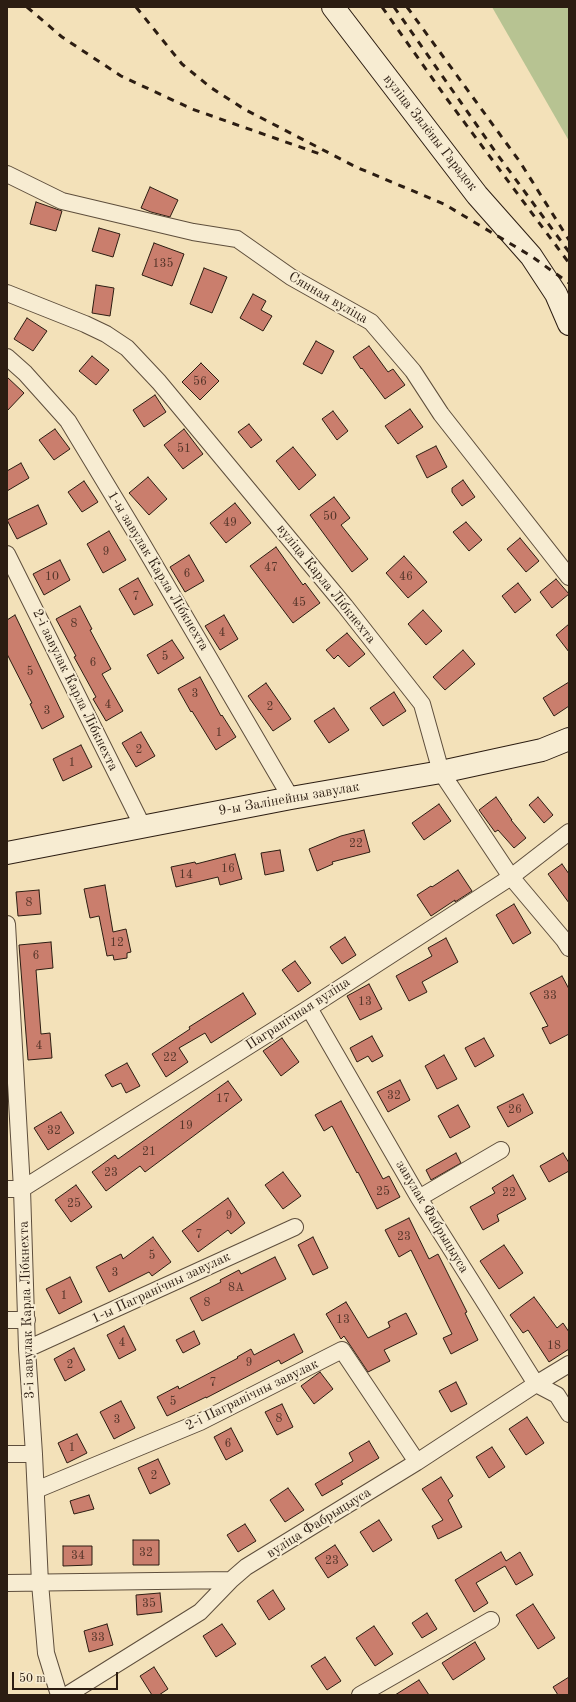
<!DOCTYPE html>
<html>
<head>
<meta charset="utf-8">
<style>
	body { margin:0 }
	#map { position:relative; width:576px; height:1702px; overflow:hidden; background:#f3e1b9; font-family:"Old Standard TT",serif }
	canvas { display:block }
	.frame { position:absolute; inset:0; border:8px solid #2c1d12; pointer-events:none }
	.scale { position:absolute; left:12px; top:1672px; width:106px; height:18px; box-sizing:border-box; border:2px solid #2c1d12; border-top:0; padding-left:5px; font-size:12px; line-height:14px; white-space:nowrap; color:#2c1d12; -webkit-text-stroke:3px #f7ecd2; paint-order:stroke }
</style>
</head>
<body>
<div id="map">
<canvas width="576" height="1702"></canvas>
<div class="frame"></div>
<div class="scale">50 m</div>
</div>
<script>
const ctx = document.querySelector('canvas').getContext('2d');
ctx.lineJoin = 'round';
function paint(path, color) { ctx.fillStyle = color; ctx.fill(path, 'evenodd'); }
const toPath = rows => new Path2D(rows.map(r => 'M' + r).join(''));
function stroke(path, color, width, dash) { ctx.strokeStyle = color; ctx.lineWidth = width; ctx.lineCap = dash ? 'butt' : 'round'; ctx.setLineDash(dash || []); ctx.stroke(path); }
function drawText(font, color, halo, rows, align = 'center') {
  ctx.font = font + ' "Old Standard TT",serif'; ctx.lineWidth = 4; ctx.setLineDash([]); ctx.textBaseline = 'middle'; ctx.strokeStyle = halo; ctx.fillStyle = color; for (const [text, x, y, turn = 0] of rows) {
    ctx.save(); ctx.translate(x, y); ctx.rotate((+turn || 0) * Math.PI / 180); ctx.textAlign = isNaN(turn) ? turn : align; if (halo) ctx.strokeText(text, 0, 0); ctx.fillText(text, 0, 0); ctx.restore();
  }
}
paint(toPath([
	[492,7,569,7,569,141]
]), '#b7c392');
const building = toPath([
	[150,187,178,200,170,217,151,212,141,208,150,187],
	[36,202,62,211,56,231,30,224,36,202],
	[99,228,120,234,113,257,92,251,99,228],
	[154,243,184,254,172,286,142,275,154,243],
	[204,268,227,277,212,313,190,304,204,268],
	[96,285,114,288,110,316,92,313,96,285],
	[253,294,266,301,261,310,272,316,263,331,240,318,253,294],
	[27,318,47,331,33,351,14,339,27,318],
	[316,341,334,351,322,374,303,364,316,341],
	[369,346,388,372,393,369,405,385,385,399,362,368,361,369,353,357,369,346],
	[92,356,109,370,96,385,79,371,92,356],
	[201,363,219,381,200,400,182,382,201,363],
	[7,377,24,393,7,411,7,377],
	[155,395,166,412,144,427,133,410,155,395],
	[410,409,423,427,398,444,385,426,410,409],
	[333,411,348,431,337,440,322,419,333,411],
	[249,424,262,440,251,448,238,432,249,424],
	[55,429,70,449,54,460,39,440,55,429],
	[184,429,203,454,183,469,164,445,184,429],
	[436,446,447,467,427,478,416,456,436,446],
	[293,447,316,475,299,490,276,461,293,447],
	[21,463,29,478,7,491,7,471,21,463],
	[148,477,167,499,149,515,129,493,148,477],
	[463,480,475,497,462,506,452,492,452,488,463,480],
	[84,481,98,502,82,512,68,492,84,481],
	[334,497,350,518,341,525,368,559,352,572,310,515,334,497],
	[235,503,251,523,226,543,210,523,235,503],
	[38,505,47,524,17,539,7,520,38,505],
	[466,522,482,540,469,551,453,532,466,522],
	[109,531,126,560,103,573,87,544,109,531],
	[520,538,539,561,526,572,507,549,520,538],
	[276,547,303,585,305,583,320,603,293,623,250,566,276,547],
	[189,555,204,581,185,592,170,567,189,555],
	[404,556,427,582,408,598,386,573,404,556],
	[60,560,70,580,44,595,33,574,60,560],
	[138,578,153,605,134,615,119,589,138,578],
	[556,579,569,594,552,608,540,592,556,579],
	[518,583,531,600,515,613,502,596,518,583],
	[80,606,92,629,90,630,111,669,102,674,123,711,106,721,93,699,96,697,74,657,76,656,56,619,80,606],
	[423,610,442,631,426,645,408,624,423,610],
	[15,615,64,717,42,729,30,704,32,703,7,654,7,620,15,615],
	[224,615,238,639,220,650,205,626,224,615],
	[569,624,569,652,556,635,569,624],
	[347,633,365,654,349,667,338,655,334,659,326,650,347,633],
	[172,640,184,658,158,674,147,655,172,640],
	[463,650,475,664,445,690,433,677,463,650],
	[200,677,221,716,222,715,236,737,216,750,192,711,191,712,178,689,200,677],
	[569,682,569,706,554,716,543,698,569,682],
	[266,683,291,719,273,731,248,696,266,683],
	[394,692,406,711,383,726,370,708,394,692],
	[334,708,349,730,329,743,314,721,334,708],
	[141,732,155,756,136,767,122,743,141,732],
	[81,745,92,767,63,781,53,759,81,745],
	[496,797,512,820,511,820,526,838,514,848,498,830,495,832,479,810,496,797],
	[538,797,553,815,544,823,529,805,538,797],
	[439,804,451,821,424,840,412,823,439,804],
	[364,830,370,852,332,862,333,864,317,871,309,849,341,836,364,830],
	[280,850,284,871,265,875,261,853,280,850],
	[235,854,242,879,220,885,218,877,176,887,171,867,195,862,196,864,235,854],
	[562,864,569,874,569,903,548,874,562,864],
	[458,870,472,891,455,902,455,900,431,916,417,895,431,886,432,887,458,870],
	[105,885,113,932,126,929,131,952,127,953,127,958,114,960,113,955,107,956,99,916,90,918,84,889,105,885],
	[39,890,41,914,18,916,16,892,39,890],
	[514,904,531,933,513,944,496,915,514,904],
	[345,937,356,955,342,964,330,947,345,937],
	[446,938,458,962,422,982,427,992,409,1001,396,976,432,956,428,948,446,938],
	[51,942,53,968,36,970,41,1034,50,1033,52,1058,28,1060,19,945,51,942],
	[295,961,311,983,298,992,282,970,295,961],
	[562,976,569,989,569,1034,550,1044,542,1028,548,1026,530,993,562,976],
	[369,984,382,1009,360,1020,347,996,369,984],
	[243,993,256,1014,211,1043,205,1033,179,1048,188,1062,166,1077,152,1054,190,1029,189,1027,243,993],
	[372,1036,383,1056,372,1062,368,1056,357,1062,350,1048,372,1036],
	[282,1038,299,1062,281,1076,263,1051,282,1038],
	[484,1038,494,1056,475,1067,465,1048,484,1038],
	[444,1055,457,1079,437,1089,425,1066,444,1055],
	[127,1063,140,1086,126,1093,121,1083,112,1087,105,1075,127,1063],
	[400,1080,410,1100,388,1112,377,1092,400,1080],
	[228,1081,242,1100,145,1172,140,1166,106,1191,92,1172,115,1155,118,1159,228,1081],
	[523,1094,533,1113,508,1127,497,1107,523,1094],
	[341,1101,383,1179,389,1176,400,1197,377,1209,358,1172,357,1173,332,1126,324,1131,315,1115,341,1101],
	[458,1105,470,1127,450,1138,438,1116,458,1105],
	[61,1112,74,1133,48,1150,34,1128,61,1112],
	[456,1153,461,1163,431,1180,426,1170,456,1153],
	[563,1153,569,1163,569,1171,549,1182,540,1166,563,1153],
	[283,1172,301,1196,283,1209,265,1185,283,1172],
	[513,1175,526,1199,497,1215,499,1221,483,1230,470,1207,495,1193,492,1188,513,1175],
	[76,1185,92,1207,71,1222,55,1200,76,1185],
	[228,1198,245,1223,231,1234,228,1230,198,1252,182,1231,228,1198],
	[409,1218,429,1259,438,1254,467,1312,465,1313,478,1340,451,1354,443,1338,452,1334,411,1250,399,1257,385,1230,409,1218],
	[153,1237,171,1262,152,1276,149,1272,109,1292,96,1267,121,1254,123,1259,153,1237],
	[313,1237,328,1268,313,1275,298,1245,313,1237],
	[504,1245,523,1273,499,1289,480,1261,504,1245],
	[275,1257,286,1279,202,1321,190,1298,221,1282,220,1280,239,1270,241,1274,275,1257],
	[70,1277,82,1302,59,1314,46,1289,70,1277],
	[534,1297,557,1328,563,1323,569,1332,569,1349,549,1362,528,1330,523,1333,510,1315,534,1297],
	[346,1302,368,1338,390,1327,388,1322,406,1313,417,1334,384,1350,390,1361,368,1372,344,1336,341,1339,326,1314,346,1302],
	[124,1326,136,1350,119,1359,107,1335,124,1326],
	[194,1331,200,1344,183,1353,176,1340,194,1331],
	[294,1334,303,1352,281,1364,279,1360,206,1398,206,1397,167,1416,157,1397,178,1386,179,1389,238,1358,237,1357,251,1349,254,1355,294,1334],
	[74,1348,85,1370,65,1381,54,1359,74,1348],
	[320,1372,333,1389,314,1404,301,1386,320,1372],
	[456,1382,467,1404,451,1412,439,1391,456,1382],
	[121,1401,135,1428,114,1439,100,1412,121,1401],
	[282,1404,293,1427,277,1435,265,1412,282,1404],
	[527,1417,544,1443,526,1455,509,1429,527,1417],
	[231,1428,243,1451,226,1460,214,1437,231,1428],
	[77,1434,87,1453,67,1463,58,1443,77,1434],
	[369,1441,379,1458,341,1481,343,1484,322,1496,315,1484,353,1461,349,1453,369,1441],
	[492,1447,505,1467,489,1478,476,1457,492,1447],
	[158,1459,170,1484,150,1494,138,1468,158,1459],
	[441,1477,453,1496,448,1500,462,1527,438,1539,432,1526,443,1520,422,1489,441,1477],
	[288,1488,304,1510,285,1522,270,1500,288,1488],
	[89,1495,94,1509,74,1514,70,1501,89,1495],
	[379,1520,392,1540,373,1552,360,1532,379,1520],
	[245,1524,256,1541,238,1552,227,1535,245,1524],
	[133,1540,159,1540,159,1565,133,1565,133,1540],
	[335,1545,348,1565,328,1578,315,1558,335,1545],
	[63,1546,92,1546,92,1565,63,1566,63,1546],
	[501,1552,506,1561,520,1552,533,1575,516,1585,505,1566,476,1583,488,1603,474,1612,455,1580,501,1552],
	[273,1590,285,1609,269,1620,257,1601,273,1590],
	[160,1593,162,1612,137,1615,136,1595,160,1593],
	[533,1604,555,1638,538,1649,516,1615,533,1604],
	[427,1613,437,1629,422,1638,412,1623,427,1613],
	[107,1624,113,1645,89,1652,84,1631,107,1624],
	[222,1624,236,1644,216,1657,203,1636,222,1624],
	[374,1626,393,1654,375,1666,356,1638,374,1626],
	[475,1642,485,1659,453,1680,442,1663,475,1642],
	[325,1657,341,1681,327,1690,311,1666,325,1657],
	[154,1667,168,1689,159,1695,152,1695,140,1676,154,1667],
	[569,1677,569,1695,558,1695,553,1687,569,1677],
	[419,1680,429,1695,395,1695,419,1680]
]);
paint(building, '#ca7e6d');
stroke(building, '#2c1d12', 1);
const street = toPath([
	[7,174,62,201,193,232,237,239,291,277,371,322,413,371,441,414,569,577],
	[7,293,85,324,106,334,127,348,159,382,345,606,422,704,441,772,511,877,564,940,569,948],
	[7,357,25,373,68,421,140,540,291,798],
	[7,554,143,827],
	[7,924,22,1189,27,1349,34,1454,40,1583,46,1653,59,1695],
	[309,1008,419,1198,536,1384,557,1395,569,1414],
	[7,1189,22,1189,309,1008,511,877,569,832],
	[419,1198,501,1150],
	[7,1320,27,1320],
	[27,1349,295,1227],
	[7,1454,34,1454],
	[36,1490,200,1422,342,1350,417,1462],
	[7,1583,231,1580,246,1567,417,1462,536,1384,569,1364],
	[67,1695,200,1612,231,1580],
	[360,1695,491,1620]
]);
const secondary = toPath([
	[333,7,477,195,531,256,556,294,569,324],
	[7,853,291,798,441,772,542,750,569,739]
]);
stroke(street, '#5e4e3c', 18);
stroke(secondary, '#2c1d12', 24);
stroke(street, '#f7ecd2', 16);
stroke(secondary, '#f7ecd2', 22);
stroke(toPath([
	[27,7,62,37,121,76,192,109,320,154],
	[136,7,182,64,210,87,244,109,356,167,444,204,531,256,569,283],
	[382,7,447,99,569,263],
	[394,7,497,154,569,252],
	[407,7,520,162,569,240]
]), '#2c1d12', 3, [7, 7]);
drawText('12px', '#543529', null, [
	["135",163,264],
	["56",200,382],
	["51",184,449],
	["50",330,517],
	["49",230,523],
	["9",106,552],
	["47",271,568],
	["6",187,574],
	["10",52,577],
	["46",406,577],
	["7",136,597],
	["45",299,603],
	["8",74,624],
	["4",222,633],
	["5",165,657],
	["6",93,663],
	["5",30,672],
	["3",195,694],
	["4",108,705],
	["2",270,707],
	["3",47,711],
	["1",219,733],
	["2",139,750],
	["1",72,763],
	["22",356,844],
	["16",228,869],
	["14",186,875],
	["8",29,903],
	["12",117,943],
	["6",36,956],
	["33",550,996],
	["13",365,1002],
	["4",39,1046],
	["22",170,1058],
	["32",394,1096],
	["17",223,1099],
	["26",515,1110],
	["19",186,1126],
	["32",54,1131],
	["21",149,1152],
	["23",111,1173],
	["25",383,1192],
	["22",509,1193],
	["25",74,1204],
	["9",229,1216],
	["7",199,1235],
	["23",404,1237],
	["5",152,1256],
	["3",115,1273],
	["8А",236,1288],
	["1",64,1296],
	["8",207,1303],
	["13",343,1320],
	["4",122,1343],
	["18",554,1346],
	["9",249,1363],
	["2",70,1365],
	["7",213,1383],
	["5",173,1402],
	["8",279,1419],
	["3",117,1420],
	["6",228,1444],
	["1",72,1448],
	["2",154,1476],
	["32",146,1553],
	["34",78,1556],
	["23",332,1561],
	["35",149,1604],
	["33",98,1638]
]);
drawText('14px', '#2c1d12', '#f7ecd2', [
	["вуліца Зялёны Гарадок",430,133,52],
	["Сянная вуліца",328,298,30],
	["1-ы завулак Карла Лібкнехта",158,571,59],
	["вуліца Карла Лібкнехта",326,584,51],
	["2-і завулак Карла Лібкнехта",75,690,64],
	["9-ы Залінейны завулак",289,799,-10],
	["Пагранічная вуліца",298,1014,-33],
	["завулак Фабрыцыуса",432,1217,59],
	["1-ы Пагранічны завулак",161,1288,-25],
	["3-і завулак Карла Лібкнехта",27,1310,-92],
	["2-і Пагранічны завулак",252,1395,-26],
	["вуліца Фабрыцыуса",319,1523,-32]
]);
</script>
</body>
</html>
